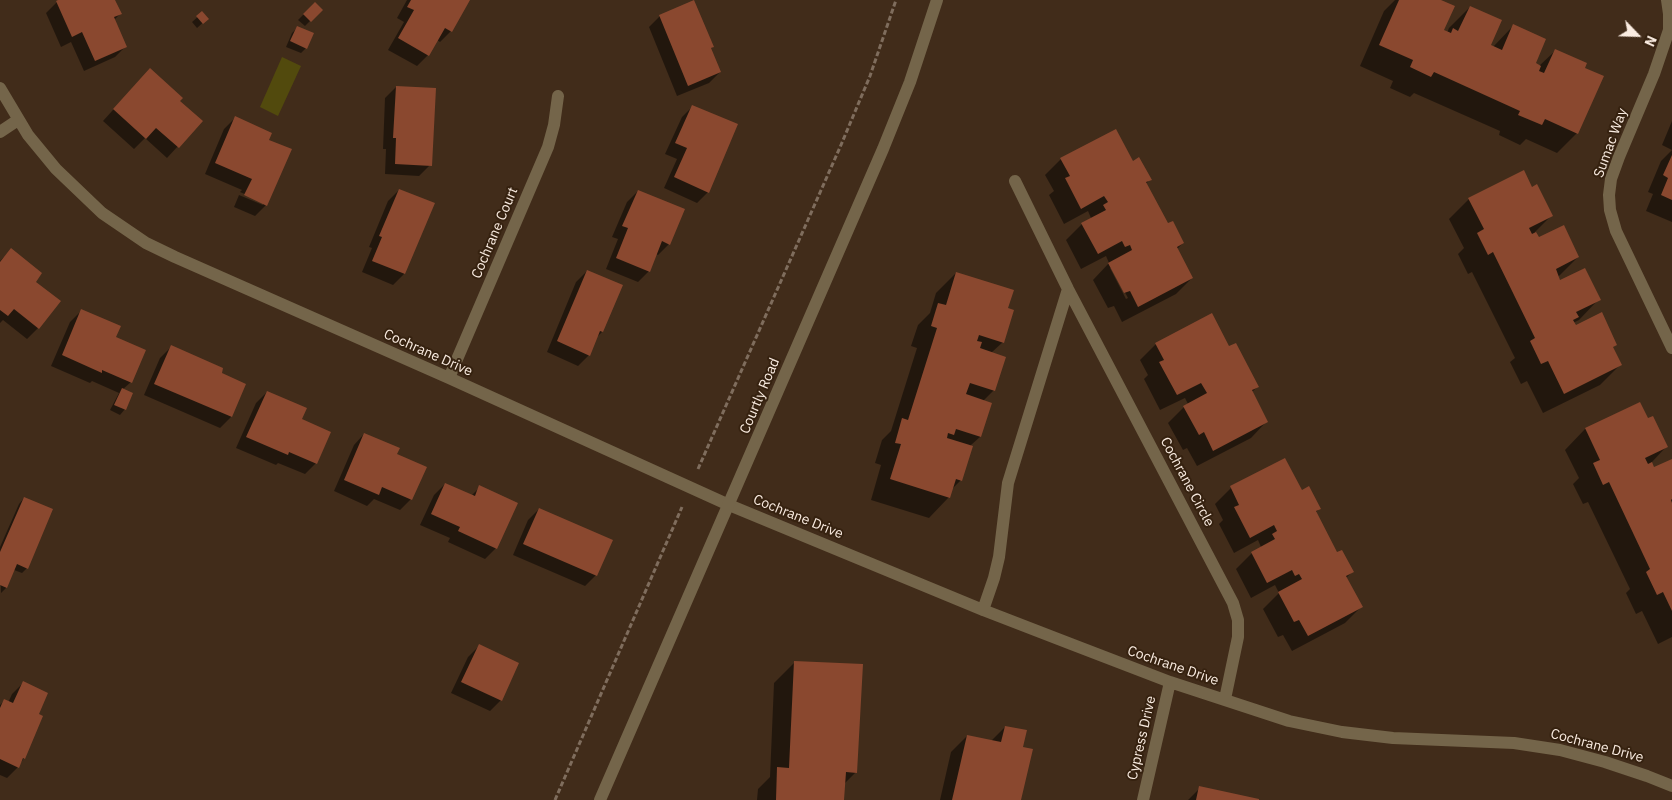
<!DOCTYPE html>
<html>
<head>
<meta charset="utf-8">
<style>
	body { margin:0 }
	#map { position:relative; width:1672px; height:800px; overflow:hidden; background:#412c1a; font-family:"IBM Plex Sans",sans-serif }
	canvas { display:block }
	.north { position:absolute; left:1612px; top:10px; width:50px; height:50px; -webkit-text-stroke:4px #362210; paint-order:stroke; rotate:114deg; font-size:14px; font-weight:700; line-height:20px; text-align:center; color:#faece1 }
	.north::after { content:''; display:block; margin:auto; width:18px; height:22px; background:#faece1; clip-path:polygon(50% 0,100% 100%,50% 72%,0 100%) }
</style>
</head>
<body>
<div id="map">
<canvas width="1672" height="800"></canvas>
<div class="north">N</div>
</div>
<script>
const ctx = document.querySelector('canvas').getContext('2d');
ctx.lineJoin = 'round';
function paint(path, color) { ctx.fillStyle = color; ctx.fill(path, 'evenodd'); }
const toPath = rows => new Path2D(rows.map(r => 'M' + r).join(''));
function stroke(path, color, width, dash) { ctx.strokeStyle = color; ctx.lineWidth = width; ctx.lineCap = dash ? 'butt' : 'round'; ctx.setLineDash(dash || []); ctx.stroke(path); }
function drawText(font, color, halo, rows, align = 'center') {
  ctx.font = font + ' "IBM Plex Sans",sans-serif'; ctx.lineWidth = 4; ctx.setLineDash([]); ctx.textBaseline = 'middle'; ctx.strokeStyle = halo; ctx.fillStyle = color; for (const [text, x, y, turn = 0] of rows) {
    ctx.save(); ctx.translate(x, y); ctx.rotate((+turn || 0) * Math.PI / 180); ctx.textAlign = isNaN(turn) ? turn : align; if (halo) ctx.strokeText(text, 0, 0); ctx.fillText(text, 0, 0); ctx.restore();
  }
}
paint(toPath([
	[282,57,301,66,278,116,260,107]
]), '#524a0d');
paint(toPath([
	[61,0,114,0,120,14,114,20,126,46,115,57,84,71,71,42,61,47,46,13,57,2],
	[407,0,466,0,451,31,440,42,437,40,428,55,417,66,388,50,404,22,397,18],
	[1395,0,1438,0,1443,31,1447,33,1449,28,1470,7,1490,46,1493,47,1513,26,1534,64,1539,66,1555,51,1584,68,1577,133,1557,153,1526,139,1520,145,1499,135,1500,131,1414,93,1410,97,1390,88,1393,81,1360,66,1384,11],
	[315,3,321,10,305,26,298,20],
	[202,13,207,19,197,28,192,22],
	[660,16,713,47,710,49,720,72,709,83,677,96,649,27],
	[298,27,306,48,301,53,286,47,292,33],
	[139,81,178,101,201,121,167,158,145,138,134,149,103,121],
	[396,87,430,165,419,176,385,174,386,149,383,149,385,98],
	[693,106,708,192,697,203,664,188,677,159,665,154,682,117],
	[235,118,268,141,266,205,255,216,234,207,239,195,263,205,263,202,240,192,242,190,205,174,224,129],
	[1672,121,1672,150,1662,145],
	[1672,150,1672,222,1646,211,1653,194,1648,192,1661,161],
	[1061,159,1132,162,1150,179,1146,184,1167,225,1183,243,1177,249,1192,278,1176,294,1122,322,1114,306,1108,308,1093,280,1109,263,1106,256,1081,269,1066,240,1082,224,1091,218,1088,211,1064,224,1049,195,1054,191,1045,175],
	[1110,268,1112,268,1128,298,1126,299],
	[1532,188,1551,216,1535,232,1539,239,1578,257,1558,277,1560,281,1599,299,1579,320,1573,323,1575,327,1612,348,1620,365,1600,385,1543,413,1527,381,1521,384,1510,362,1515,358,1472,272,1468,274,1458,254,1464,248,1449,219,1469,199],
	[399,190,404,274,393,285,362,272,372,248,369,247,388,201],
	[638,191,669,244,658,255,656,254,649,271,638,282,606,269,618,239,612,237,627,202],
	[11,250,34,282,59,302,38,328,27,339,3,320,0,323,0,261],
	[587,271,602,332,597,337,589,355,578,366,547,352,576,282],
	[956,273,1007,309,1003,342,991,353,994,390,983,401,980,437,971,445,961,480,952,489,949,497,929,518,871,500,881,465,875,463,882,440,891,431,917,348,911,346,918,325,930,313,936,293],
	[81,311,115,338,131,382,122,390,125,409,120,415,110,410,119,393,92,381,90,383,51,366,70,322],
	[1156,344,1228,348,1258,386,1251,393,1267,421,1251,438,1197,466,1187,448,1183,450,1168,423,1184,407,1188,404,1185,398,1160,410,1144,379,1148,375,1140,360],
	[171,347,220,374,245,385,231,417,220,428,144,395,160,358],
	[267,392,301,420,316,463,305,474,278,463,276,465,236,448,256,403],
	[1639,403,1647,420,1666,447,1651,463,1654,469,1672,460,1672,637,1658,644,1642,611,1636,614,1626,593,1630,589,1588,502,1583,504,1573,484,1579,478,1565,450,1585,429],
	[364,434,411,499,400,510,374,499,367,506,334,491,354,445],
	[445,484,471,496,480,487,496,548,485,559,448,542,450,538,420,525,434,495],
	[1231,488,1302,491,1320,508,1315,513,1337,554,1352,572,1346,578,1361,607,1345,623,1292,651,1283,635,1278,637,1263,609,1279,593,1275,585,1251,598,1236,569,1252,553,1261,547,1258,540,1234,553,1219,524,1223,520,1215,504],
	[24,498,27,568,22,573,14,570,6,588,1,593,0,547,19,504],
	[539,509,596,575,585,586,513,555,528,520],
	[479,646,501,700,490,711,451,693,468,657],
	[794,663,856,772,844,784,843,800,757,800,758,789,770,777,774,683],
	[23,683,37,715,24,758,18,767,7,778,0,775,0,705,4,701,8,703,12,694],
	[1005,727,1020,800,940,800,951,752,967,736,991,741],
	[1200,788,1256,800,1188,800]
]), '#0007');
paint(toPath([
	[58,0,115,0,122,14,114,17,127,47,95,61,82,32,72,37,56,1],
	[411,0,470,0,452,32,445,28,429,56,398,38,414,10,407,7],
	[694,0,714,47,711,48,721,72,688,86,659,15],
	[1399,0,1441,0,1455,6,1444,30,1451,33,1453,28,1458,31,1470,6,1502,20,1491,45,1502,50,1513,24,1546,39,1536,63,1541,66,1539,71,1544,73,1555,49,1587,63,1585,68,1604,76,1578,134,1545,119,1542,125,1518,115,1520,111,1434,72,1431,77,1410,67,1413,60,1379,45],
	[315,2,323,10,311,22,303,14],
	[202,11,209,19,203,24,196,16],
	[297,26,314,33,307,49,290,41],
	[150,68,183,98,180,101,203,121,179,148,156,128,146,139,113,109],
	[396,86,436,88,432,166,395,164,396,138,393,138],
	[692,105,738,124,709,193,674,177,687,148,675,143],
	[235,116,272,133,269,140,292,149,267,206,244,195,252,179,215,163],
	[1116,129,1133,161,1139,157,1152,180,1146,182,1168,223,1173,221,1184,243,1177,247,1193,278,1138,307,1130,291,1124,293,1108,263,1132,250,1130,245,1125,247,1122,241,1098,254,1081,223,1106,210,1103,205,1108,202,1104,196,1081,209,1065,178,1070,176,1060,158],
	[1672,155,1672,200,1661,195,1668,178,1663,175],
	[1524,170,1532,187,1537,184,1553,216,1529,228,1532,234,1536,232,1539,237,1564,225,1579,257,1556,269,1560,280,1585,268,1601,300,1576,312,1579,317,1573,320,1576,325,1602,312,1617,345,1613,347,1622,365,1564,394,1548,361,1541,364,1530,341,1535,338,1493,252,1488,255,1477,233,1484,229,1468,198],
	[399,189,435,203,405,274,372,261,382,237,379,236],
	[638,190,685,209,670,245,662,241,650,272,616,258,628,228,622,226],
	[11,248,42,273,36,282,61,301,39,329,14,309,8,316,0,310,0,262],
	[587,270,623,285,603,332,600,331,590,356,557,341],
	[956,272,1014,290,1008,308,1014,310,1004,343,979,335,977,341,982,342,980,348,1006,357,995,391,970,383,966,394,992,403,981,437,956,429,954,435,948,433,947,438,973,446,962,481,956,479,950,498,890,479,901,444,895,443,902,418,908,420,937,328,931,326,938,303,946,305],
	[81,309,121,326,116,337,146,350,132,383,102,370,102,373,62,355],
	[1212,313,1229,346,1236,343,1259,387,1252,390,1268,422,1213,451,1204,432,1199,435,1183,406,1207,393,1201,383,1177,395,1159,362,1164,360,1155,343],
	[171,345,223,368,222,373,246,384,232,417,154,384],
	[122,388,133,393,126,410,114,405],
	[267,391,307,408,302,419,331,432,317,464,289,452,288,455,246,437],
	[1640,402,1648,418,1653,416,1668,447,1645,458,1648,464,1652,462,1654,467,1672,459,1672,499,1671,500,1672,503,1672,611,1663,592,1657,595,1646,572,1650,569,1609,482,1603,485,1593,463,1600,460,1585,428],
	[364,433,400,448,397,454,427,467,412,500,382,487,379,495,344,480],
	[1285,458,1302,490,1309,486,1321,509,1316,511,1337,552,1342,550,1354,572,1346,576,1363,607,1308,636,1299,620,1294,622,1278,592,1302,579,1299,574,1295,576,1292,570,1267,583,1251,552,1275,539,1272,534,1277,531,1274,525,1250,538,1234,507,1239,505,1230,486],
	[445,483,475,496,479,485,518,503,497,549,458,531,460,527,431,514],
	[24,497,53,509,28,569,17,564,7,588,0,585,0,552],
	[539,508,613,540,597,576,523,544],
	[479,644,519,663,502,701,461,682],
	[794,661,863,664,857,773,846,772,844,800,776,800,777,767,789,768],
	[23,681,48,693,39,714,43,716,25,759,23,758,19,768,0,759,0,708,4,699,13,703],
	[1005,726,1027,730,1023,747,1033,749,1021,800,952,800,967,735,1001,742],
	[1199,786,1259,799,1259,800,1196,800]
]), '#8a482f');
stroke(toPath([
	[698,469,841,145,870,76,896,0],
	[555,800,682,507]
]), '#7f6d5d', 3, [5, 2.5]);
stroke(toPath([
	[1667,0,1669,14,1669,30,1654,74,1619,157,1611,179,1609,195,1610,210,1616,231,1672,348],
	[0,88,28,135,56,169,102,213,146,243,175,257,449,378,729,505,983,610,1071,644,1170,682,1289,721,1342,732,1393,738,1514,743,1560,750,1605,762,1647,776,1672,786],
	[0,132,18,120],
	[1015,181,1068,289,1233,603,1238,620,1238,637,1225,699],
	[449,378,548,147,554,125,558,96],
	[983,610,994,578,999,557,1008,483,1068,289],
	[1143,800,1170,682]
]), '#74654a', 12);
stroke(toPath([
	[600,800,883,149,910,82,937,0]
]), '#74654a', 12);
drawText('14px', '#faece1', '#362210', [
	["Sumac Way",1611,143,-70],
	["Cochrane Court",495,233,-67],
	["Cochrane Drive",428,353,24],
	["Courtly Road",760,396,-67],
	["Cochrane Circle",1187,482,62],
	["Cochrane Drive",798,517,22],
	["Cochrane Drive",1173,666,19],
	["Cypress Drive",1142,738,-77],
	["Cochrane Drive",1597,746,15]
]);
</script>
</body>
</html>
